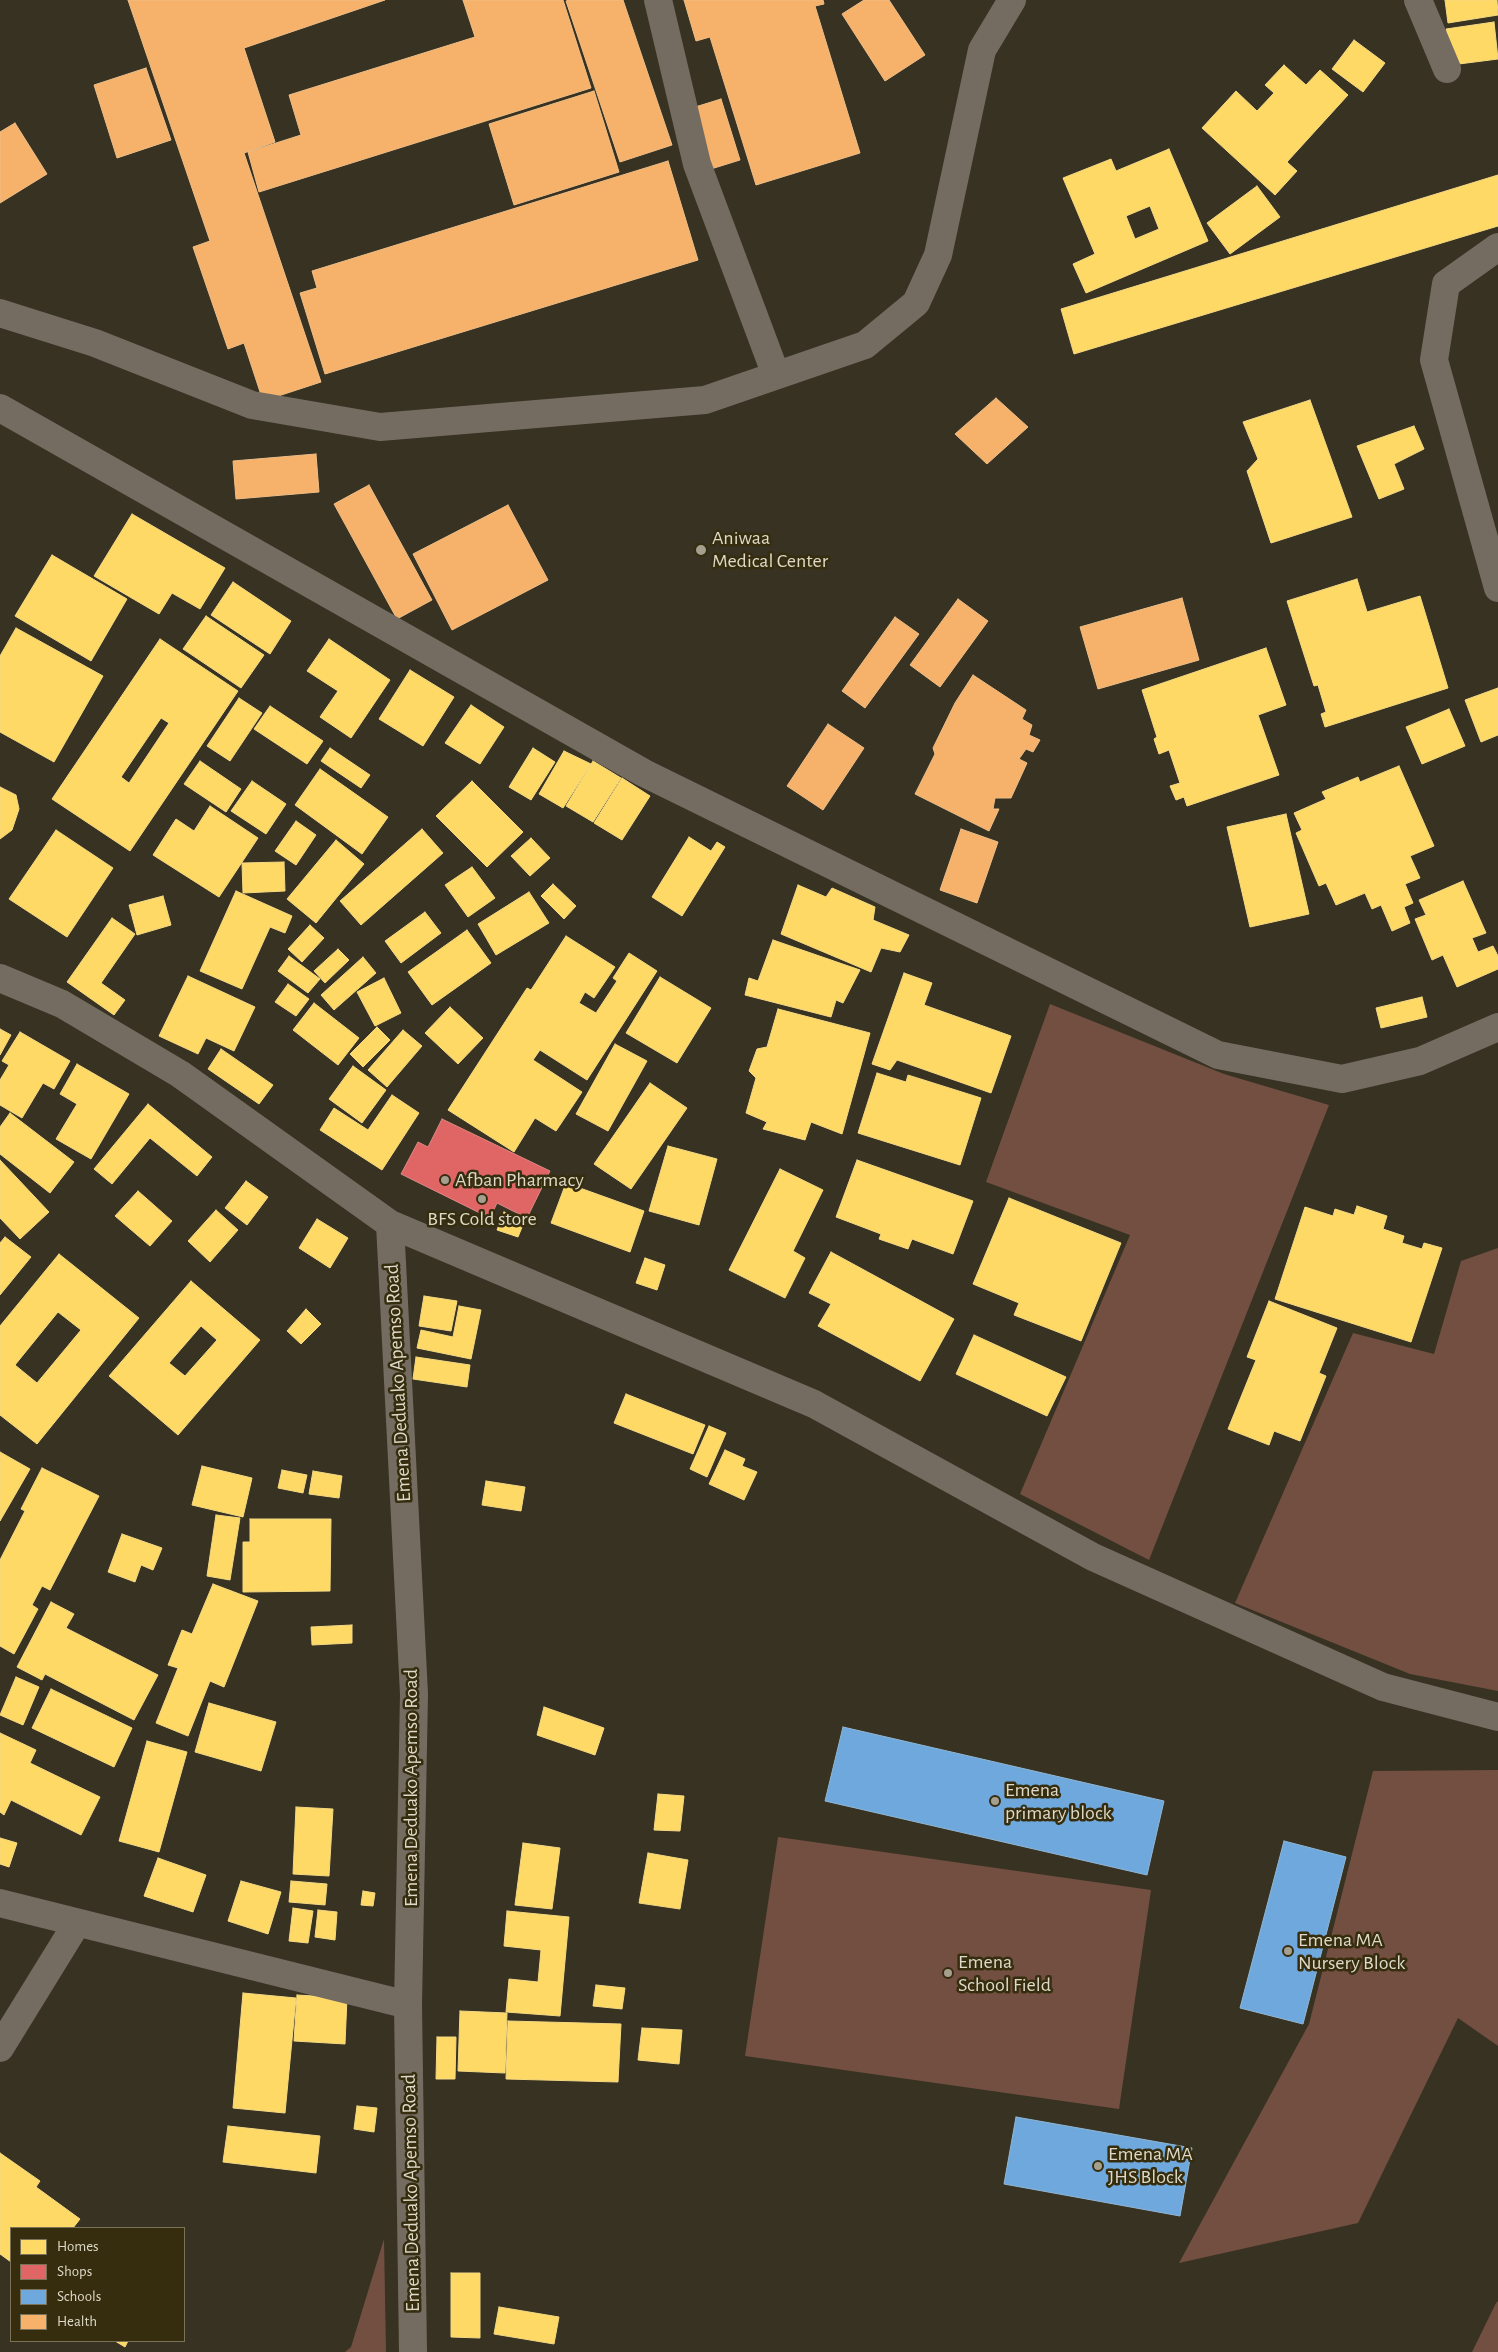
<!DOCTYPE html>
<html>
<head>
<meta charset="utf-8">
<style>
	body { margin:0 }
	#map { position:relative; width:1498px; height:2352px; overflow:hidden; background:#373222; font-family:"Alegreya Sans",sans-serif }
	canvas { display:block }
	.legend { position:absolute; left:10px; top:2227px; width:175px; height:115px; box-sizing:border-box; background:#362d0f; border:1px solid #797259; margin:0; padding:6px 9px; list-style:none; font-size:15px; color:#ded9c8 }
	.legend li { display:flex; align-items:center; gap:10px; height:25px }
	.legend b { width:25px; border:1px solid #797259 }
</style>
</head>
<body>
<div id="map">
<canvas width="1498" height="2352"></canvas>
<ul class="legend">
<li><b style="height:14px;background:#ffd966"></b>Homes</li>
<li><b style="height:14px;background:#e06666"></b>Shops</li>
<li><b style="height:14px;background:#6fa8dc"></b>Schools</li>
<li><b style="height:14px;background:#f6b26b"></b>Health</li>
</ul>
</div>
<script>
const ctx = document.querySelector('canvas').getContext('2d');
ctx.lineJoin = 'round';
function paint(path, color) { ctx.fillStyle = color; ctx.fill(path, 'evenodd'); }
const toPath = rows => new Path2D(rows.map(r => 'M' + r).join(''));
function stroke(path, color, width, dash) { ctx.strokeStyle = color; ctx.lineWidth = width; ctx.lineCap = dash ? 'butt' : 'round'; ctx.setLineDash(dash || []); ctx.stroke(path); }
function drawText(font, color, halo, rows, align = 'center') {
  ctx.font = font + ' "Alegreya Sans",sans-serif'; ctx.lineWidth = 5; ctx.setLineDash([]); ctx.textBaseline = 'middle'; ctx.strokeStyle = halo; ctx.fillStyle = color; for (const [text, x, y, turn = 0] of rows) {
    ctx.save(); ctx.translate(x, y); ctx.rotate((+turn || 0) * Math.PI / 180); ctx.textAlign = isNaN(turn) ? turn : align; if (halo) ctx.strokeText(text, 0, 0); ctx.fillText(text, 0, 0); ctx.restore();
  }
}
paint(toPath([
	[1050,1004,1224,1074,1329,1105,1149,1560,1020,1494,1130,1235,986,1182],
	[1498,1248,1498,1691,1410,1674,1235,1603,1353,1333,1434,1354,1461,1261],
	[1498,1770,1498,2046,1458,2018,1358,2223,1179,2263,1309,2024,1373,1771],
	[778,1837,1151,1890,1119,2109,745,2056],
	[384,2239,386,2352,345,2352,351,2347],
	[1498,2301,1498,2352,1472,2352,1496,2303]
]), '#724f41');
const homes = toPath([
	[1445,0,1497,0,1498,15,1448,23,1445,0],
	[1494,22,1498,59,1451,65,1446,29,1494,22],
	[1354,40,1385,63,1363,92,1332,69,1354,40],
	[1284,65,1306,85,1320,70,1348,95,1287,162,1297,171,1275,195,1202,128,1236,91,1257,111,1274,93,1265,85,1284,65],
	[1169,149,1208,241,1086,293,1073,264,1095,254,1063,178,1111,159,1116,171,1169,149],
	[1150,206,1159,229,1135,239,1126,216,1150,206],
	[1498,175,1498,226,1074,354,1061,309,1498,175],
	[1257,186,1280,217,1230,254,1207,223,1257,186],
	[1310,400,1352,517,1271,543,1247,471,1258,459,1243,422,1310,400],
	[1414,426,1424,449,1394,464,1404,489,1379,499,1357,446,1414,426],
	[132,514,225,568,200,609,172,593,159,614,94,576,132,514],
	[52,555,127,599,91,661,15,616,52,555],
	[1357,579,1367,612,1420,596,1448,688,1325,727,1321,714,1326,712,1318,685,1314,686,1287,601,1357,579],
	[233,582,291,621,270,654,211,615,233,582],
	[206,616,264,655,241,688,183,649,206,616],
	[16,628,103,676,54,762,0,732,0,656,16,628],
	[160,639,238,691,130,851,52,799,160,639],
	[161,718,169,723,129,783,121,777,161,718],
	[329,639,390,680,351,738,320,717,338,691,307,671,329,639],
	[1266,648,1286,705,1258,715,1279,775,1187,806,1184,797,1176,800,1170,786,1180,783,1169,750,1159,754,1154,739,1157,737,1142,690,1266,648],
	[410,670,454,697,423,746,379,719,410,670],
	[1498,688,1498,735,1481,742,1465,700,1498,688],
	[239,698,262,713,230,761,207,746,239,698],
	[471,705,504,727,480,764,445,743,471,705],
	[270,706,323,741,307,764,254,729,270,706],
	[1449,709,1465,746,1422,764,1406,727,1449,709],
	[330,748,370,775,361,788,321,761,330,748],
	[533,748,555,762,531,800,509,787,533,748],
	[564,751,591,764,563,808,539,794,564,751],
	[200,761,241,789,226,812,184,784,200,761],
	[593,761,621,778,593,822,566,806,593,761],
	[1399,766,1434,846,1410,856,1420,878,1405,884,1413,903,1404,907,1410,923,1392,931,1381,905,1372,909,1365,893,1336,905,1326,883,1319,886,1296,833,1302,830,1294,813,1326,799,1322,792,1358,777,1360,782,1399,766],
	[320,769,388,817,362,854,295,805,320,769],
	[622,778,650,796,622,840,594,823,622,778],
	[252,781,286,804,266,834,231,811,252,781],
	[472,781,523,832,487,867,436,816,472,781],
	[0,787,16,795,19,809,12,830,0,839,0,787],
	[210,806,258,838,219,897,153,855,176,819,194,831,210,806],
	[1286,814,1309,914,1250,927,1227,827,1286,814],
	[296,821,316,835,296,865,275,851,296,821],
	[422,829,443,853,361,925,340,901,422,829],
	[56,830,113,868,67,937,9,899,56,830],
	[689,837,711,851,717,842,725,847,682,916,652,897,689,837],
	[531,838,550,858,530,876,511,856,531,838],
	[336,840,364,864,316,923,287,899,336,840],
	[284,862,285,891,243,893,242,863,284,862],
	[472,867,495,898,468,917,445,885,472,867],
	[1463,881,1486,933,1472,938,1478,952,1493,946,1498,956,1498,969,1457,987,1443,955,1432,960,1415,919,1426,915,1419,900,1463,881],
	[553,884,576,906,564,919,541,896,553,884],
	[798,885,826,897,832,888,875,907,873,920,909,935,900,952,881,948,871,972,781,934,798,885],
	[236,891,292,916,285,933,270,927,242,989,200,971,236,891],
	[529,892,549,923,496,955,478,924,529,892],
	[163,896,171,925,137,935,129,905,163,896],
	[425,912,441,933,401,963,385,941,425,912],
	[112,918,135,934,101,983,125,1000,114,1015,67,982,112,918],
	[310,925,324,938,302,962,288,949,310,925],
	[467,930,491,963,432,1005,408,972,467,930],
	[566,936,615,967,594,998,585,992,579,1003,596,1013,617,981,613,978,629,953,657,971,587,1080,540,1050,533,1060,582,1092,556,1131,535,1118,514,1152,448,1110,527,988,531,990,566,936],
	[773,940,860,970,843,1003,836,1000,831,1017,745,995,749,978,758,981,773,940],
	[338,949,349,960,325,983,314,971,338,949],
	[289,956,320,979,308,993,278,971,289,956],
	[363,957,376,973,334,1010,321,995,363,957],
	[904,973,932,983,924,1005,1011,1036,991,1093,897,1060,890,1070,872,1064,904,973],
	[188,976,255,1007,234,1051,206,1038,198,1054,159,1036,188,976],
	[660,977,711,1008,677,1063,626,1033,660,977],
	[384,978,401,1013,375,1026,357,992,384,978],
	[288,984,309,999,296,1016,275,1002,288,984],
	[1422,997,1427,1017,1381,1028,1376,1008,1422,997],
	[314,1003,359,1038,338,1065,293,1030,314,1003],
	[450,1007,483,1038,458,1064,425,1033,450,1007],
	[778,1009,870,1033,842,1134,811,1122,805,1140,763,1129,767,1122,746,1113,756,1078,749,1071,757,1049,767,1047,778,1009],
	[377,1027,390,1040,363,1067,350,1054,377,1027],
	[0,1029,11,1035,0,1055,0,1029],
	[403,1030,422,1046,387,1087,368,1070,403,1030],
	[20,1032,70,1061,54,1089,43,1083,22,1118,0,1105,0,1080,9,1065,2,1061,20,1032],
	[615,1044,647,1061,608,1131,576,1114,615,1044],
	[221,1049,273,1085,259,1104,208,1069,221,1049],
	[77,1064,129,1094,91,1159,56,1139,77,1104,60,1094,77,1064],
	[353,1066,386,1090,362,1123,329,1099,353,1066],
	[877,1073,906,1082,908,1075,981,1098,960,1165,858,1133,877,1073],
	[650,1083,687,1108,631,1189,594,1164,650,1083],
	[392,1095,419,1113,382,1170,320,1130,334,1108,368,1130,392,1095],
	[148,1104,212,1157,197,1176,150,1138,112,1184,94,1169,148,1104],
	[10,1113,74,1162,50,1193,0,1154,0,1127,10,1113],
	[668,1146,717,1159,699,1225,649,1211,668,1146],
	[0,1160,49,1212,20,1239,0,1218,0,1160],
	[857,1160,973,1201,953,1254,912,1239,908,1249,879,1239,881,1234,836,1217,857,1160],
	[780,1169,823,1190,793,1251,805,1258,785,1298,729,1270,780,1169],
	[246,1181,268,1197,247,1225,225,1208,246,1181],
	[566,1183,644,1211,630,1252,551,1223,566,1183],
	[138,1191,172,1221,150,1246,115,1216,138,1191],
	[1009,1198,1121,1243,1081,1341,1014,1315,1019,1303,973,1284,1009,1198],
	[1357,1206,1387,1216,1383,1229,1404,1236,1402,1243,1422,1249,1424,1243,1442,1248,1411,1342,1275,1299,1305,1207,1333,1216,1335,1209,1354,1215,1357,1206],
	[216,1210,238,1230,210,1262,188,1241,216,1210],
	[504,1212,525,1220,518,1237,497,1230,504,1212],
	[317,1219,348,1238,330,1268,299,1248,317,1219],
	[5,1237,31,1257,0,1295,0,1243,5,1237],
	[831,1252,954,1319,920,1381,818,1326,831,1304,809,1293,831,1252],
	[59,1254,139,1318,37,1444,0,1415,0,1326,59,1254],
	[58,1312,81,1330,37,1383,15,1365,58,1312],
	[645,1258,665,1265,657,1290,636,1283,645,1258],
	[191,1281,260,1340,178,1435,109,1376,191,1281],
	[201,1326,217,1340,185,1376,169,1363,201,1326],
	[424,1296,457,1301,451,1331,419,1326,424,1296],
	[1269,1301,1337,1328,1319,1373,1326,1376,1300,1441,1274,1431,1269,1445,1228,1429,1256,1360,1247,1357,1269,1301],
	[459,1306,481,1310,471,1359,417,1348,421,1330,453,1337,459,1306],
	[306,1309,321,1324,301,1344,287,1331,306,1309],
	[974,1335,1066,1377,1047,1416,956,1374,974,1335],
	[416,1357,470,1365,467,1387,413,1379,416,1357],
	[626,1394,705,1425,693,1454,614,1423,626,1394],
	[709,1426,726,1433,707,1477,690,1469,709,1426],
	[725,1450,745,1459,742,1466,757,1472,744,1500,709,1484,725,1450],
	[0,1452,30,1469,0,1521,0,1452],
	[202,1466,252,1478,243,1517,192,1505,202,1466],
	[42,1468,99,1496,50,1590,42,1586,32,1605,38,1609,14,1654,0,1646,0,1560,25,1511,21,1509,42,1468],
	[282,1470,307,1475,303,1493,278,1488,282,1470],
	[313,1471,342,1476,339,1498,309,1494,313,1471],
	[486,1481,525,1487,521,1511,482,1505,486,1481],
	[216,1515,240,1518,230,1580,207,1576,216,1515],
	[250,1519,331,1519,330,1591,243,1592,243,1542,250,1542,250,1519],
	[122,1534,162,1548,153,1570,141,1565,135,1582,108,1572,122,1534],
	[213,1584,258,1601,224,1687,210,1681,188,1736,156,1723,178,1668,168,1665,182,1630,192,1634,213,1584],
	[51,1602,74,1614,66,1628,158,1675,134,1720,45,1674,42,1680,17,1667,51,1602],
	[352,1625,352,1643,312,1645,311,1627,352,1625],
	[16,1677,39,1687,23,1725,0,1715,16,1677],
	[51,1689,132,1728,114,1767,32,1728,51,1689],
	[209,1703,276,1722,261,1771,195,1752,209,1703],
	[544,1707,604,1728,595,1755,537,1735,544,1707],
	[0,1733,36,1750,30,1763,100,1797,81,1835,11,1800,4,1815,0,1812,0,1733],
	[147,1741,187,1752,159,1852,119,1841,147,1741],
	[658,1794,684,1796,680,1831,654,1830,658,1794],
	[296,1807,333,1809,329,1876,293,1874,296,1807],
	[0,1838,17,1843,9,1867,0,1864,0,1838],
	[523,1843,560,1848,552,1909,515,1905,523,1843],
	[648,1853,688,1860,680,1909,639,1903,648,1853],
	[158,1858,206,1875,193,1912,144,1896,158,1858],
	[241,1881,281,1892,268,1934,228,1921,241,1881],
	[291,1881,327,1884,325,1905,289,1902,291,1881],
	[363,1891,375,1893,373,1906,361,1905,363,1891],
	[293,1908,313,1911,308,1943,289,1941,293,1908],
	[318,1910,337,1912,335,1940,315,1937,318,1910],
	[507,1911,569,1917,560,2016,506,2012,509,1979,538,1982,541,1950,504,1946,507,1911],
	[596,1985,625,1988,622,2009,593,2006,596,1985],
	[243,1993,296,1998,285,2113,233,2108,243,1993],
	[297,1995,347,1998,345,2044,294,2041,297,1995],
	[460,2011,507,2013,505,2073,458,2071,460,2011],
	[508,2021,621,2024,618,2082,506,2079,508,2021],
	[642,2028,682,2030,679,2064,638,2060,642,2028],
	[437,2037,456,2037,455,2079,436,2079,437,2037],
	[357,2106,377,2108,374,2132,354,2129,357,2106],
	[228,2126,320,2136,316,2173,223,2162,228,2126],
	[0,2153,40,2181,36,2187,80,2219,73,2228,11,2228,11,2262,0,2254,0,2153],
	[451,2273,480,2273,480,2338,451,2337,451,2273],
	[499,2307,559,2317,554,2344,494,2334,499,2307],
	[115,2341,128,2341,125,2347,115,2341]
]);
paint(homes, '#ffd966');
stroke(homes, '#f5d983', 1);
const shops = toPath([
	[442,1119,550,1171,527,1218,497,1203,490,1218,401,1174,418,1142,428,1147,442,1119]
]);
paint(shops, '#e06666');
stroke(shops, '#df8883', 1);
const schools = toPath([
	[843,1727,1164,1801,1147,1875,825,1801,843,1727],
	[1284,1841,1346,1857,1303,2024,1240,2008,1284,1841],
	[1016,2117,1192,2148,1180,2216,1004,2184,1016,2117]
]);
paint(schools, '#6fa8dc');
stroke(schools, '#90b7d6', 1);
const health = toPath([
	[128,0,385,0,244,48,275,142,244,153,321,382,263,401,244,343,228,349,193,247,210,241,128,0],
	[463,0,563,0,591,88,259,192,248,152,301,135,289,95,475,37,463,0],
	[569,0,623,0,672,145,620,162,566,1,569,0],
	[684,0,823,0,824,4,815,6,860,153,756,185,710,37,696,41,684,0],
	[864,0,889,0,925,55,885,81,842,14,864,0],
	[146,68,171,140,117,158,94,85,146,68],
	[594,91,619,172,514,205,489,124,594,91],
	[721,99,740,160,711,169,692,108,721,99],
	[15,123,47,174,0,203,0,132,15,123],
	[668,161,698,260,325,374,300,293,317,288,312,271,668,161],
	[996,398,1028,427,987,464,955,434,996,398],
	[316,454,319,492,236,499,233,461,316,454],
	[369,485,432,600,397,619,334,504,369,485],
	[508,505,548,580,452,630,413,554,508,505],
	[1182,598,1199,660,1098,689,1080,627,1182,598],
	[958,599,988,621,940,687,910,665,958,599],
	[895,617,919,634,865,708,842,691,895,617],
	[973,675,1026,710,1022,719,1032,725,1029,735,1040,740,1033,752,1026,749,1019,759,1027,763,1011,798,995,798,993,809,999,809,989,831,915,794,935,754,933,748,955,703,973,675],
	[828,724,864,748,823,810,787,786,828,724],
	[961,829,998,842,977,903,940,890,961,829]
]);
paint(health, '#f6b26b');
stroke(health, '#efbe87', 1);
stroke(toPath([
	[658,0,697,164,776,375],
	[1418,0,1447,69],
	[1498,247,1446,284,1434,360,1498,588],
	[0,313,95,343,252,405,380,427,705,400,865,345,916,303,938,255,982,50,1012,0],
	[0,408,644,773,1218,1055,1342,1079,1420,1061,1498,1027],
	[0,978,62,1004,180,1074,390,1224,814,1404,1093,1557,1383,1687,1498,1717],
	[390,1224,414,1694,408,2005,413,2352],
	[0,1903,408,2005],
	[0,2048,77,1923]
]), '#746c61', 28);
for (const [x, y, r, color] of [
	[701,550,6,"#a49f8e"],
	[445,1180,5,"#a49f8e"],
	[482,1199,5,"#a49f8e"],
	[995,1801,5,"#a49f8e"],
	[1288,1951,5,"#a49f8e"],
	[948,1973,5,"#a49f8e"],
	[1098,2166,5,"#a49f8e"]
]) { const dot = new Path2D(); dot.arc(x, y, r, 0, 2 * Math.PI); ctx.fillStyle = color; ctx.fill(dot); stroke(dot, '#362d0f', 2); }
drawText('20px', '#ded9c8', '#362d0f', [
	["Aniwaa",712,538],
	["Medical Center",712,561],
	["Afban Pharmacy",455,1180],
	["BFS Cold store",482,1219,"center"],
	["Emena",1005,1790],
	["primary block",1005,1813],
	["Emena MA",1298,1940],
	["Nursery Block",1298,1963],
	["Emena",958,1962],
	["School Field",958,1985],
	["Emena MA",1108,2154],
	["JHS Block",1108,2177]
], 'left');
drawText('20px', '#ded9c8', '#362d0f', [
	["Emena Deduako Apemso Road",398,1383,-93],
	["Emena Deduako Apemso Road",411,1788,-90],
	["Emena Deduako Apemso Road",411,2193,-91]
]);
</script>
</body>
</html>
